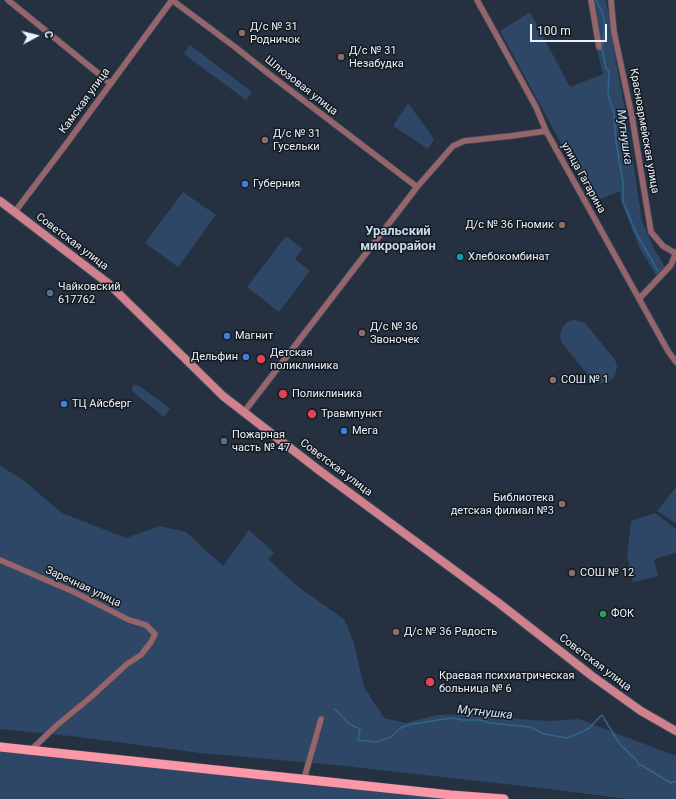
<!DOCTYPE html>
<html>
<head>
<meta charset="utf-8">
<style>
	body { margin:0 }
	#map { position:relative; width:676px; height:799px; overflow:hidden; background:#253140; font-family:Roboto,sans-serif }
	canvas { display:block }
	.north { position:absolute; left:16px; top:16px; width:40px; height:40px; -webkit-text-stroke:3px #141920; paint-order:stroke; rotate:83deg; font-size:11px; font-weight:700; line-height:16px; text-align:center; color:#eaf2fc }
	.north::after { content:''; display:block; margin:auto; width:14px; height:18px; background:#eaf2fc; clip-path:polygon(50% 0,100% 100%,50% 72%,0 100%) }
	.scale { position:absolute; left:530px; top:24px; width:77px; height:18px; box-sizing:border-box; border:2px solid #eaf2fc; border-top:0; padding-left:5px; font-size:12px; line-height:14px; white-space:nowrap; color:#eaf2fc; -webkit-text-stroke:3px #141920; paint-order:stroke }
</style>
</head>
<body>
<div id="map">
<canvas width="676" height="799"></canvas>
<div class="north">С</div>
<div class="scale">100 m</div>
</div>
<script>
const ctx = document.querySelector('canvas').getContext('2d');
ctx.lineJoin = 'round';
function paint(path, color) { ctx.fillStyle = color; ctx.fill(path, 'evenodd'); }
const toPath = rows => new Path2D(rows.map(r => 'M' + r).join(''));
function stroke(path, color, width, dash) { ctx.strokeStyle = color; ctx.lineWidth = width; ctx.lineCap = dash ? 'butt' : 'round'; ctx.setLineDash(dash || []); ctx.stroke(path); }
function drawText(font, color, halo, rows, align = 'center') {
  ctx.font = font + ' Roboto,sans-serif'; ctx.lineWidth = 3; ctx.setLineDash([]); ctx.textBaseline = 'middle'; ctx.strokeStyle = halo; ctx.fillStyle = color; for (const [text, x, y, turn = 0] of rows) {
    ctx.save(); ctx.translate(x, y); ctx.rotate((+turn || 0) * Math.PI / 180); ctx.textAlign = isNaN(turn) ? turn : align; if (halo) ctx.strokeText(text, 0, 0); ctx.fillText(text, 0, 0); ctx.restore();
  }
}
paint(toPath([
	[593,0,605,0,609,14,615,56,627,121,642,221,654,249,668,272,659,280,640,249,621,201,620,191,593,202,500,31,530,12,570,87,603,74,597,49],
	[190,45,252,92,246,100,184,54],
	[408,103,434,139,428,149,393,126],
	[183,192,216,215,178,267,145,243],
	[286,236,303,249,295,259,310,271,279,312,247,287],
	[573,320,579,321,585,323,615,360,617,366,616,372,614,377,610,381,601,383,598,383,592,380,562,343,560,337,562,328,567,322],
	[135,385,138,385,170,408,164,417,132,391,132,387],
	[0,466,23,480,62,513,126,538,160,526,186,532,223,566,249,530,274,553,268,559,298,587,344,619,353,640,364,687,384,718,406,723,436,715,484,714,517,719,551,721,579,719,676,756,676,799,629,799,532,787,433,776,336,765,200,753,71,736,0,729],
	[676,487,676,522,675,523,657,511],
	[655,513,676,529,676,553,657,558,654,561,658,576,633,582,627,556,631,521],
	[0,751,114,764,265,779,453,799,0,799]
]), '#2e4766');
stroke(toPath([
	[596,0,603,14,605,26,602,49,606,68,609,71,608,95,614,113,616,142,623,182,623,201,636,233,658,271],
	[335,709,349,724,360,729,358,740,376,742,391,737,402,727,412,724,452,718,463,720,480,720,490,723,530,727,544,734,567,738,588,729,602,715,616,738,621,745,636,760,639,766,641,765,671,783,676,781,676,782]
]), '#31658b', 1.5);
const street = toPath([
	[8,0,110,83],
	[172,0,235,47,269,74,417,187],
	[477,0,536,107,546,131,668,351,676,362],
	[591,0,599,47],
	[611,0,614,32,632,117,651,232,663,246,675,253],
	[14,213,70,139,172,0],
	[639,299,671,265,676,252],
	[244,412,417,187,453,146,464,141,511,136,546,131],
	[0,560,74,592,129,620,146,625,155,634,151,642,141,655,127,664,91,697,56,726,31,750],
	[304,779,321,719]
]);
const secondary = toPath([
	[0,201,109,284,223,396,320,471,500,604,592,676,641,711,676,731]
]);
const primary = toPath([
	[0,747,451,795,504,799]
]);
stroke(street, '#414c5a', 7);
stroke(secondary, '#414c5a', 10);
stroke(primary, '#414c5a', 10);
stroke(street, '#96656c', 5.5);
stroke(secondary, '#cf828e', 8);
stroke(primary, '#fb97a7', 9);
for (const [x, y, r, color] of [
	[242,33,4,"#8d6e63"],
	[341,57,4,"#8d6e63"],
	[265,140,4,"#8d6e63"],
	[245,184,4,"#3f7fe0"],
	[562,225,4,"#8d6e63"],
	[460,257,4,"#0f9aa8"],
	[50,293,4,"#5c6f8a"],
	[362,333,4,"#8d6e63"],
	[227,336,4,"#3f7fe0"],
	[246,357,4,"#3f7fe0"],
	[261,359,5,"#e0444e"],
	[553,380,4,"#8d6e63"],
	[283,394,5,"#e0444e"],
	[64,404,4,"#3f7fe0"],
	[312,414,5,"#e0444e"],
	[344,431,4,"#3f7fe0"],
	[224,441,4,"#5c6f8a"],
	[562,504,4,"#8d6e63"],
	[572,573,4,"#8d6e63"],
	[603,614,4,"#2e9e5b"],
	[396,632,4,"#8d6e63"],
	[430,682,5,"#e0444e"]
]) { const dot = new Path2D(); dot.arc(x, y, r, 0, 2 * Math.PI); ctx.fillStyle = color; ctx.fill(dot); stroke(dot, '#141920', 1.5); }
drawText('11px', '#eaf2fc', '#141920', [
	["Д/с № 31",250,27],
	["Родничок",250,40],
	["Д/с № 31",349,51],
	["Незабудка",349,64],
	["Д/с № 31",273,134],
	["Гусельки",273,147],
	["Губерния",253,184],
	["Д/с № 36 Гномик",554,225,"right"],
	["Хлебокомбинат",468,257],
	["Чайковский",58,287],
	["617762",58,300],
	["Д/с № 36",370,327],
	["Звоночек",370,340],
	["Магнит",235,336],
	["Детская",270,353],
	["поликлиника",270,366],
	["Дельфин",238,357,"right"],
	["СОШ № 1",561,380],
	["Поликлиника",292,394],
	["ТЦ Айсберг",72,404],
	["Травмпункт",321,414],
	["Мега",352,431],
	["Пожарная",232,435],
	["часть № 47",232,448],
	["Библиотека",554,498,"right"],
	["детская филиал №3",554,511,"right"],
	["СОШ № 12",580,573],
	["ФОК",611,614],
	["Д/с № 36 Радость",404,632],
	["Краевая психиатрическая",439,676],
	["больница № 6",439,689]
], 'left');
drawText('11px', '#eaf2fc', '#141920', [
	["Шлюзовая улица",301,86,38],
	["Камская улица",85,101,-54],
	["Красноармейская улица",644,131,80],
	["улица Гагарина",583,178,61],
	["Советская улица",72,242,37],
	["Советская улица",336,468,37],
	["Заречная улица",83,587,25],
	["Советская улица",595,663,37]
]);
drawText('italic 12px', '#c9e7fe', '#141920', [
	["Мутнушка",624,137,82],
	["Мутнушка",485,713,6]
]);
drawText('bold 13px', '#cadaed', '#141920', [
	["Уральский",398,232],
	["микрорайон",398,247]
]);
</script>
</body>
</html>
